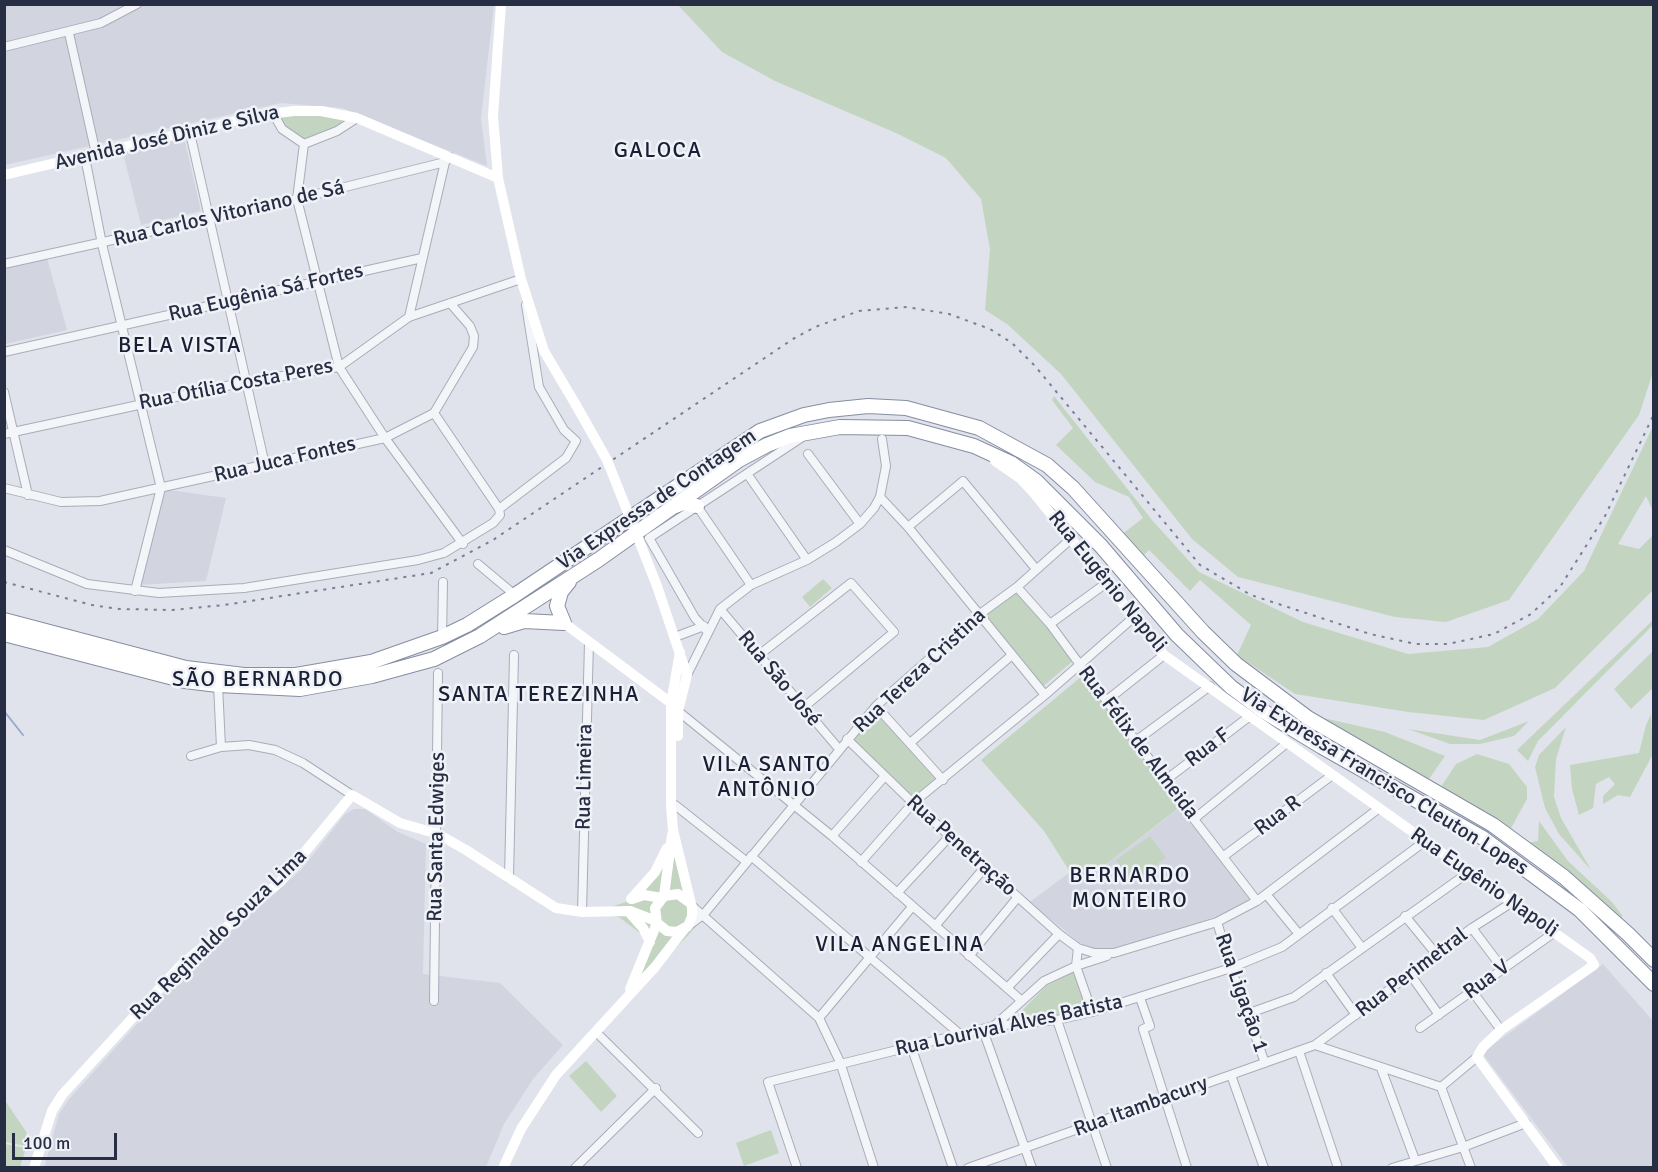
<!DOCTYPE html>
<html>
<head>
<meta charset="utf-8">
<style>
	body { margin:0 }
	#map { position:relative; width:1658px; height:1172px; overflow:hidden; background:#e0e3eb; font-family:Signika,sans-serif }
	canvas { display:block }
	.frame { position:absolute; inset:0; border:6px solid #272e44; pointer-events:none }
	.scale { position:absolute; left:12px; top:1133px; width:105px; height:27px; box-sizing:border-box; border:3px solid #272e44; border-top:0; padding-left:8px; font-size:18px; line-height:21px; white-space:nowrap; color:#272e44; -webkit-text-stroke:4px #f0f2f8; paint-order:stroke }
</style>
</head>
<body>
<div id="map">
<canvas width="1658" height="1172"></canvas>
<div class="frame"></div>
<div class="scale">100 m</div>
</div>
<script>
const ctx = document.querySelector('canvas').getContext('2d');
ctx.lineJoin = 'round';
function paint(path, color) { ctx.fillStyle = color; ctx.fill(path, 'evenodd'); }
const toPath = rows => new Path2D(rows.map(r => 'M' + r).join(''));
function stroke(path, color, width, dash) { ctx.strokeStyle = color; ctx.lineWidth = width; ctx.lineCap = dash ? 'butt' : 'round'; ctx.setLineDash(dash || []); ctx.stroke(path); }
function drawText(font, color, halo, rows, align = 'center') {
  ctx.font = font + ' Signika,sans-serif'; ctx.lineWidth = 5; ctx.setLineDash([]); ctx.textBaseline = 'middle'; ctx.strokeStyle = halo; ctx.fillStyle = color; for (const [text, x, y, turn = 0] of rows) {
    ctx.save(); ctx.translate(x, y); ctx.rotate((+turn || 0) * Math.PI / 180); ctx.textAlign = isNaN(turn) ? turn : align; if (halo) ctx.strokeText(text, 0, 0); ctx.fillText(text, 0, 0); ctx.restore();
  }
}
paint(toPath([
	[4,5,494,5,481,118,487,166,342,108,281,103,5,165],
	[184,137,201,211,141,225,123,153],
	[47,258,67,330,5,344,4,268],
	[162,489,226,498,206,581,138,585],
	[1181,807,1251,901,1216,917,1113,950,1095,949,1081,944,1030,902,1070,872,1087,879],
	[354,809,365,809,398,832,426,844,423,974,500,983,563,1045,533,1079,504,1124,486,1167,44,1168,59,1114,69,1099,184,972,301,870,345,814],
	[1603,964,1653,1021,1653,1167,1568,1167,1482,1053]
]), '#d2d5e0');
paint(toPath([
	[678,5,1653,5,1654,369,1639,415,1509,600,1446,622,1395,617,1238,577,1192,539,1061,374,1007,324,985,310,990,249,981,199,946,158,896,133,775,81,722,52],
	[314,113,345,120,329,132,305,139,296,137,279,120,282,115],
	[1054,396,1152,520,1199,572,1303,622,1408,654,1488,647,1538,619,1584,571,1653,426,1653,511,1646,496,1618,544,1639,549,1653,535,1653,590,1555,688,1484,720,1408,712,1295,694,1237,655,1251,625,1200,580,1190,591,1149,550,1143,556,1121,535,1143,518,1129,497,1095,482,1056,445,1073,428,1052,400],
	[823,579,832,588,810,607,802,597],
	[1010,589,1020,592,1073,661,1041,688,982,611],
	[1653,620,1653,625,1538,741,1528,761,1517,750],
	[1653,651,1653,688,1631,709,1614,689],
	[1082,676,1180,807,1087,879,1070,872,1044,831,981,760],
	[878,710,939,778,914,800,852,740],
	[1651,714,1653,754,1630,797,1618,795,1603,804,1603,796,1615,784,1609,777,1596,784,1593,808,1579,815,1572,789,1570,765,1639,753,1646,725],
	[1310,715,1385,732,1445,756,1429,779],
	[1529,721,1514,736,1480,744,1450,744,1408,729,1480,740],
	[1566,727,1556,759,1554,797,1561,818,1591,870,1559,834,1545,808,1535,767,1539,755],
	[1477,754,1509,764,1527,787,1527,799,1510,830,1441,787,1456,764],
	[1539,821,1568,861,1611,901,1622,915,1622,922,1526,843,1538,841],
	[675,830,694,902,708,914,627,1000,644,941,641,934,619,917,590,913,633,900],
	[1150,836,1166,858,1132,882,1116,860],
	[1075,971,1087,1010,1057,1018,1013,1020,1046,986],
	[586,1061,617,1096,601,1112,569,1076],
	[4,1099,29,1136,26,1146,5,1142],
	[771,1130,779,1153,744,1166,736,1143],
	[5,1144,26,1148,20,1167,5,1167]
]), '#c3d5c0');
stroke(toPath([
	[4,711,23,735]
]), '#98abce', 2);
const street = toPath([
	[69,33,96,154],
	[4,47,101,23,137,4],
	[273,113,282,129,304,144,337,131,357,118],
	[190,133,265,465],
	[304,144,297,199,339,367,385,438,463,544],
	[85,157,102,244,161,488,135,591],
	[4,264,297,199,445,162,450,157],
	[409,317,445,162],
	[4,352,422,258],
	[4,392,28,495],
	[434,413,499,509],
	[4,434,245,382,339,367,409,317,521,279],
	[808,454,860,524],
	[748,475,807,560],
	[4,488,61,502,100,501,385,438,434,413,473,347,474,336,470,326,450,303],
	[880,497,908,527,1045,695],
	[697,506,751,585],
	[908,527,963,481,1036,569],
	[4,550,87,584,159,593,244,588,418,560,444,553,493,523,500,515,499,509,566,458,576,441,564,430,539,387,526,305],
	[478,564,515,595],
	[1017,587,1050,624,1183,805,1257,901],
	[720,609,839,749],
	[1050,624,1105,584],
	[707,631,695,618,649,538,801,438],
	[442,637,443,582],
	[675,637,704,626],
	[759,655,851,583,894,632,804,707],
	[687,675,720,609,751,585,807,560,836,542,860,524,874,508,880,497,886,466,882,439],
	[218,685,221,747],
	[1106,701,1164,655],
	[876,706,943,780],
	[678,711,832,836,1022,1001],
	[847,739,913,803,1059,934,1078,948,1094,953,1114,953,1217,922,1257,901,1378,809],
	[1137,740,1210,686],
	[910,743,1012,655],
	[191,756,221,747,249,745,275,750,303,763,352,795],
	[1167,779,1250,716],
	[671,805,675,805,747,862],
	[1194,819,1287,743],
	[832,836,885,776],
	[751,856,961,1035],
	[1224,856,1331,776],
	[861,862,913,803,1045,695,1133,618],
	[509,878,514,655],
	[897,893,950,836],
	[1266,894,1298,933],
	[691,905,819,1018,840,1062,874,1168],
	[1332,908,1362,948],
	[582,912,589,642],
	[1405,916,1437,955],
	[1217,922,1231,968,1265,1063],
	[688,926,704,914,876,706,980,614,1017,587,1072,538],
	[935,926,985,867],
	[1472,928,1503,969],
	[1078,948,1076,966,1092,1012],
	[969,956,1018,897],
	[1326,973,1356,1015],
	[1410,974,1439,1015],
	[1007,988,1059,934],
	[1472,991,1501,1030],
	[1140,998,1150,1026,1143,1029,1187,1168],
	[434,1001,438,673],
	[1247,1014,1294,997,1469,872],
	[819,1018,912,907],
	[1057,1020,1107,1168],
	[994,1026,1044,981,1076,966,1107,956],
	[1420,1028,1555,932],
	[983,1030,1032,1168],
	[596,1032,698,1133],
	[1315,1045,1441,1087],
	[911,1046,953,1168],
	[1299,1051,1338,1168],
	[1381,1068,1415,1160],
	[1231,1075,1264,1168],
	[1441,1087,1471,1168],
	[1441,1087,1477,1057],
	[575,1168,656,1088],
	[797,1168,768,1082,994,1026,1057,1020,1092,1012,1231,968,1282,947,1424,842],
	[968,1168,1315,1045,1472,928,1511,903],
	[1392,1168,1463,1147,1526,1123]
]);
const highway = toPath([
	[673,507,683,503,697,506],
	[4,620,186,668,244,675,296,675,371,662,442,637,467,625,515,595,760,431,804,415,829,410,868,406,906,408,979,428,1047,465,1073,488,1203,632,1236,664,1308,718,1493,825,1564,877,1628,934,1654,960],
	[504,627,524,621,564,623,557,606,561,592,569,582],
	[4,634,185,681,218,685,300,689,372,676,434,659,480,636,598,560,739,460,767,445,790,436,840,427,908,428,974,446,1011,463,1036,481,1101,546,1177,635,1231,687,1263,711,1322,747,1483,838,1580,910,1654,984]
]);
stroke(street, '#a8adb9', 10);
stroke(highway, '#868ea3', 16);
stroke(street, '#f3f5f8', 8);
stroke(toPath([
	[501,4,493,116,498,178,521,279,544,351,576,405],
	[4,175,260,115,294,111,321,111,357,118,498,178],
	[995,461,1021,479,1034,493,1164,655,1590,958,1594,965,1501,1030,1483,1047,1477,1057,1558,1168],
	[657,586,687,675,678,711,678,736],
	[564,623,671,703],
	[680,652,671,703,671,805,673,830,692,908,692,916,688,926,677,932,667,931,657,923,655,908,664,896,678,894,690,903],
	[664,896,672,835],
	[631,899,655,872,667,848],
	[632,899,644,895,662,898],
	[628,911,643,928,650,942],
	[630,989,657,923],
	[34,1168,52,1111,62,1095,180,966,280,882,352,795,400,823,438,834,466,850,556,908,582,912,630,911,656,921],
	[503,1168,521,1129,556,1075,655,967,685,928]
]), '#fff', 10);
stroke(highway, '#fff', 14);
stroke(toPath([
	[4,582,92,605,119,609,172,610,224,605,431,573,493,540,793,339,815,327,859,311,907,307,949,314,990,329,1012,343,1035,366,1200,565,1251,595,1370,634,1416,644,1448,644,1494,634,1531,614,1560,587,1605,516,1654,414]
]), '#787f96', 2, [3, 6]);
stroke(toPath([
	[576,405,607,460,657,586]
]), '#fff', 10);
drawText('21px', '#272e44', '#f0f2f8', [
	["Avenida José Diniz e Silva",167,138,-13],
	["Rua Carlos Vitoriano de Sá",229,214,-13],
	["Rua Eugênia Sá Fortes",266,293,-13],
	["Rua Otília Costa Peres",236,385,-11],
	["Rua Juca Fontes",285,460,-13],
	["Via Expressa de Contagem",657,500,-34],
	["Rua Eugênio Napoli",1107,582,51],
	["Rua Tereza Cristina",920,671,-43],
	["Rua São José",779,679,50],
	["Rua Félix de Almeida",1138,743,53],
	["Rua F",1208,748,-37],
	["Rua Limeira",585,777,-89],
	["Via Expressa Francisco Cleuton Lopes",1384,782,32],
	["Rua R",1278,816,-37],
	["Rua Santa Edwiges",437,837,-89],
	["Rua Penetração",961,846,42],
	["Rua Eugênio Napoli",1484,883,35],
	["Rua Reginaldo Souza Lima",219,935,-44],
	["Rua Perimetral",1412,973,-37],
	["Rua V",1487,980,-36],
	["Rua Ligação 1",1241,993,71],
	["Rua Lourival Alves Batista",1009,1026,-12],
	["Rua Itambacury",1141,1107,-20]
]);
ctx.letterSpacing = '1.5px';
drawText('22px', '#191f35', '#f0f2f8', [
	["GALOCA",658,151],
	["BELA VISTA",180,346],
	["SÃO BERNARDO",258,680],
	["SANTA TEREZINHA",539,695],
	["VILA SANTO",767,765],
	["ANTÔNIO",767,790],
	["BERNARDO",1130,876],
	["MONTEIRO",1130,901],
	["VILA ANGELINA",900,945]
]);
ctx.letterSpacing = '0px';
</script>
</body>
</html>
